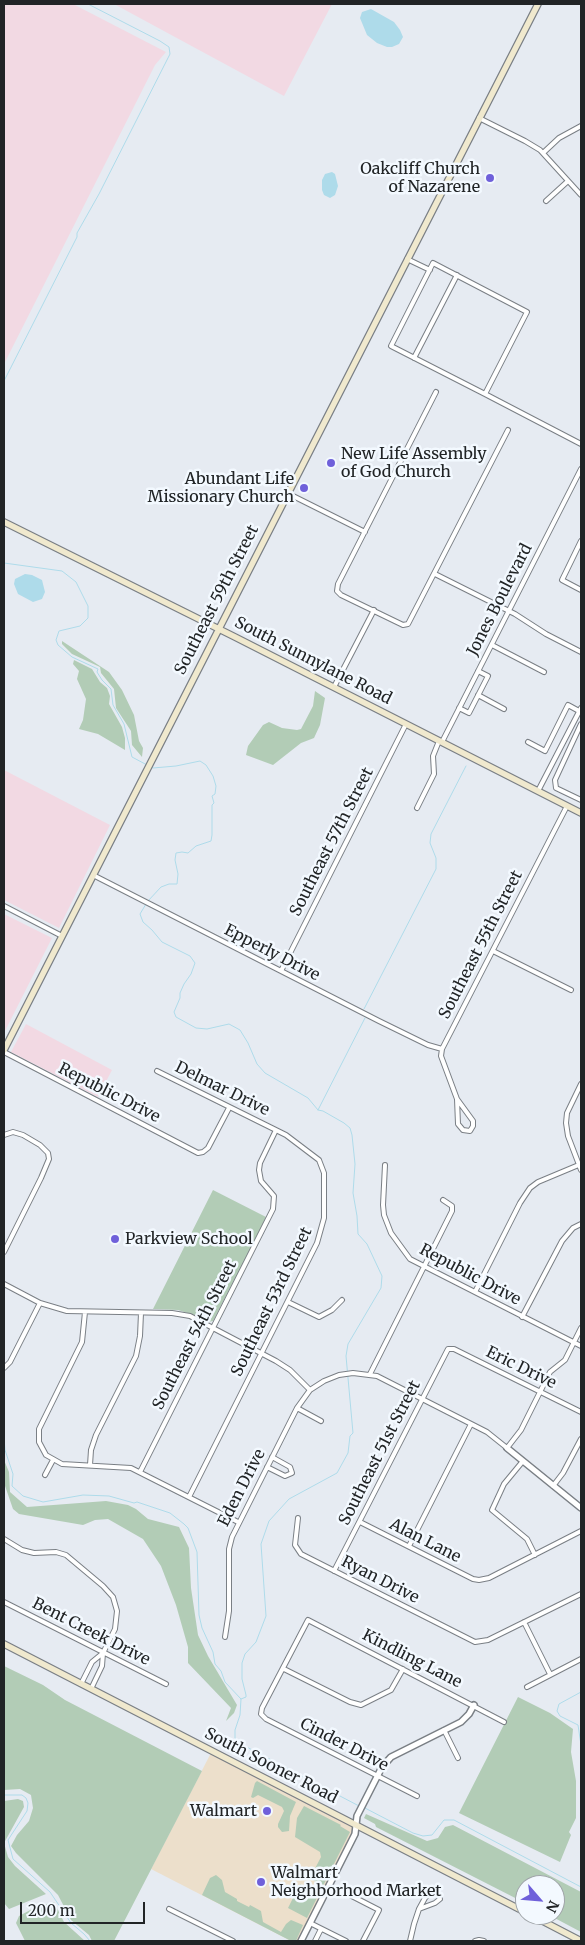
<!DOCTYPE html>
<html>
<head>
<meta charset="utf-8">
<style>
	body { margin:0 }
	#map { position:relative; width:585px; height:1945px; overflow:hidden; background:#e6ebf2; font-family:Merriweather,serif }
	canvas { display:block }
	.frame { position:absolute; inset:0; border:5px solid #212426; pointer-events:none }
	.north { position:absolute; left:515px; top:1875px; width:50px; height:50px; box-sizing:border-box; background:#f3f9ff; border:1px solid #9fa4a8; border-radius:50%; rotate:117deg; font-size:14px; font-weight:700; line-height:20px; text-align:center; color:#212426 }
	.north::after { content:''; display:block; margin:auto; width:18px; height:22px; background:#6f60da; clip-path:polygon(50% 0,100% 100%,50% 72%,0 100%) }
	.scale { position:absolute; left:20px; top:1902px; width:125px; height:22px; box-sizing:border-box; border:2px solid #212426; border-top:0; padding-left:6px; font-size:15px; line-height:18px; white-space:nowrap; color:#212426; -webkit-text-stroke:4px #f3f9ff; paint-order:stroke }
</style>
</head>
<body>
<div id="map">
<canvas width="585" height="1945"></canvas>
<div class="frame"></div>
<div class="north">N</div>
<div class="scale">200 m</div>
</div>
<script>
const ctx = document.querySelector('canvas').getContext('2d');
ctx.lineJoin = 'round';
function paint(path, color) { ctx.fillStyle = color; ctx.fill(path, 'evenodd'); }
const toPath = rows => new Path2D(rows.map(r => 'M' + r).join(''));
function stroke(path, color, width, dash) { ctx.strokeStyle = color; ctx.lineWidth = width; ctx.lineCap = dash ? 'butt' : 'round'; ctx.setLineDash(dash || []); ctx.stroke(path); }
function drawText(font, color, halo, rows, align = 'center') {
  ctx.font = font + ' Merriweather,serif'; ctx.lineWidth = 5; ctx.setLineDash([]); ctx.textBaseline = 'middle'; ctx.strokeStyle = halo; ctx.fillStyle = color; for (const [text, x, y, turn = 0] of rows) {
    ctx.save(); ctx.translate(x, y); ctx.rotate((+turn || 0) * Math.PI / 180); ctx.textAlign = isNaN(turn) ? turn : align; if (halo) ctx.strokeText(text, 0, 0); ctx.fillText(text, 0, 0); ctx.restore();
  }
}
paint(toPath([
	[212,1751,356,1825,355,1834,301,1941,291,1941,151,1869]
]), '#ecdfcb');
paint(toPath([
	[4,4,73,4,166,52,155,65,4,364],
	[114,4,332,4,284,96],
	[4,770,110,825,59,928,4,900],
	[4,914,52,938,4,1033],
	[26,1024,112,1070,98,1097,11,1052]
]), '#f2d9e3');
paint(toPath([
	[62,641,109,672,122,690,134,715,139,741,143,748,142,757,132,745,131,731,116,708,114,689,101,673,100,667,72,654,62,644],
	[74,660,92,669,100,682,107,688,110,696,109,704,122,727,125,738,125,750,98,734,79,729,83,720,86,699,77,679,79,671,73,664],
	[315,691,325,698,320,725,314,738,301,743,273,765,246,755,248,746,263,725,269,722,282,728,297,730,301,729,313,706],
	[213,1190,266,1217,261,1228,213,1321,208,1322,194,1315,178,1310,153,1309],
	[4,1460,9,1472,10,1492,27,1507,106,1501,128,1505,136,1509,148,1519,179,1527,189,1548,191,1588,198,1635,208,1656,237,1705,234,1713,226,1721,231,1708,188,1663,188,1647,176,1605,161,1566,143,1539,108,1519,95,1520,83,1525,19,1514,13,1509,4,1483],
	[4,1666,43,1685,65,1700,202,1771,114,1941,92,1941,89,1935,71,1920,58,1895,16,1853,11,1846,17,1835,29,1821,33,1808,31,1795,20,1789,4,1790],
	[518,1697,550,1713,573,1729,571,1752,576,1781,576,1818,569,1832,571,1835,560,1862,459,1813],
	[257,1781,296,1802,290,1816,289,1831,282,1832,278,1827,278,1824,284,1811,282,1807,258,1795,253,1798,251,1797,255,1783],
	[18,1799,23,1801,24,1807,4,1843,8,1857,15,1866,46,1894,9,1909,4,1903,4,1801],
	[304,1806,341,1825,340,1826,350,1832,323,1886,310,1878,321,1857,320,1852,295,1837,297,1818],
	[366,1814,427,1841,438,1838,445,1827,453,1825,581,1892,581,1932,549,1915,555,1915,555,1885,525,1885,525,1903,376,1827,375,1824,364,1818],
	[216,1875,222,1880,225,1892,237,1899,237,1901,249,1907,250,1905,261,1911,263,1922,281,1932,286,1924,291,1920,303,1925,296,1941,291,1941,202,1895,210,1878],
	[300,1884,315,1892,317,1898,307,1918,288,1908],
	[54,1902,64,1922,85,1941,25,1941,16,1923,19,1916,36,1907]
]), '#b2ccb6');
paint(toPath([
	[371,9,394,22,400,30,403,37,399,44,392,47,387,47,377,43,367,35,360,18,362,12],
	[332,172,335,174,338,186,335,195,330,198,324,195,322,190,322,180,325,174],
	[25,574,32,575,42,580,45,592,42,599,33,602,18,594,14,584,15,579]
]), '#aedbea');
stroke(toPath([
	[4,381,77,237,77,233,99,194,170,54,169,47,160,41,88,4],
	[4,563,62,571,76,582,88,606,88,618,80,626,59,631,56,640,58,645,72,657,98,669,97,672,102,680,111,689,113,705,124,724,132,757,147,765],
	[148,901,161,887,169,884,177,884,178,874,175,860,176,853,182,852,188,853,196,846,211,841,212,835,212,805,214,803,212,796,215,794,216,786,213,776,206,765,200,761,176,766,153,768,151,767],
	[146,904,140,914,143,922,152,930,162,942,190,956,195,963,191,974,184,984,180,993,180,998,174,1012,176,1017,196,1028,207,1029,229,1024,240,1030,248,1043,257,1064,265,1073,308,1098,318,1110,323,1111,344,1123,350,1128,352,1135,355,1164,353,1193,357,1216,358,1234,367,1244,382,1276,381,1288,348,1344,346,1356,353,1433,350,1436,348,1453,337,1473,289,1499,269,1521,261,1544,266,1616,256,1642,245,1654,242,1663,242,1679,246,1695,246,1697,241,1699],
	[364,1009,436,869,436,858,430,843,431,834,466,766],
	[318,1110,365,1018],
	[4,1428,4,1437],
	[4,1438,5,1450,13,1474,12,1486,23,1496,43,1502,83,1495,109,1496,134,1503,137,1502,170,1513,184,1524,188,1528,197,1552,199,1615,202,1628,213,1652,215,1664,221,1671,225,1682,241,1699,240,1715,235,1730,235,1738,239,1743,359,1806],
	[581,1692,559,1704,557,1711,560,1716,578,1725,581,1745],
	[4,1795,22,1795,26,1798,28,1803,27,1811,8,1840,13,1859,50,1892,71,1923,84,1934,90,1941],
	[363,1807,413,1833,423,1836,432,1835,444,1820,454,1820,581,1887]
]), '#aedbea', 1);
const minor = toPath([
	[479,118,525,141,540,150,581,195],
	[543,153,559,138,581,126],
	[546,201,568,181],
	[407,259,430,270],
	[414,358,457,275],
	[436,392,338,584,337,591,341,595,403,625,408,624,508,430],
	[485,394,527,312,433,263,391,346,485,394,581,444],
	[287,493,365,532],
	[581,541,562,580,581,590],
	[435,574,515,614,546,634,581,652],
	[492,645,544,672],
	[334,687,374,610],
	[478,695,504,709],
	[459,708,469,713,488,676,478,671],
	[581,724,555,780,556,788,581,800],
	[442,742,581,469],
	[528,742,545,751,568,705,579,711],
	[538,791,581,708],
	[417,808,434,774,433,756,439,741],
	[93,875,379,1021,428,1045,442,1049],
	[4,906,62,936],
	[493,951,571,990],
	[281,971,406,724],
	[4,1052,198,1153,203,1152,208,1148,229,1108],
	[157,1071,286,1135,319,1160,324,1173,324,1218,317,1243,189,1497],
	[581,1084,567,1113,566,1123,568,1136,581,1170],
	[457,1099,473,1121,473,1126,470,1131,463,1130,458,1124,457,1099,441,1056,442,1049,567,806],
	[4,1135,13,1132,23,1135,40,1145,48,1153,49,1159,41,1178,4,1252],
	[385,1165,383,1205,384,1215,391,1233,410,1259,581,1346],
	[4,1284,40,1303,67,1311,172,1313,190,1316,276,1361,290,1370,310,1390,324,1381,339,1375,353,1373,377,1376,487,1432,507,1448,521,1430,550,1372,565,1360,581,1328],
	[475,1292,520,1203,530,1188,538,1182,581,1164],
	[288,1302,319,1317,332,1310,342,1300],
	[85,1312,82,1342,39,1429,39,1442,46,1455,62,1464,131,1468,238,1522],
	[522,1317,562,1241,573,1228,581,1224],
	[4,1368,10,1362,40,1303],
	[370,1374,452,1211,452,1206,443,1200],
	[297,1408,321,1421],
	[523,1461,504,1484,492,1510,527,1539,535,1555],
	[90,1465,91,1450,96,1435,136,1356,140,1336,141,1313],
	[267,1467,285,1476,292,1473,290,1467,272,1457],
	[140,1472,273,1209,274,1196,261,1181,259,1170,260,1163,276,1130],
	[45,1475,53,1460],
	[553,1486,563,1473,581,1439],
	[298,1518,295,1545,301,1554,475,1642,488,1640,581,1594],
	[360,1522,473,1579,479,1580,489,1578,581,1531],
	[4,1539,22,1550,34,1553,56,1552,66,1555,103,1586,113,1597,117,1611,115,1629,103,1653,92,1662,81,1684],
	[409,1546,471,1424],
	[334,1571,448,1349,454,1349,581,1412],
	[4,1602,166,1684],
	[524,1622,550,1674],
	[225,1637,229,1611,229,1549,232,1537,297,1408,310,1390],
	[284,1669,350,1702,361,1705,391,1690,403,1669],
	[527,1687,581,1659],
	[91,1689,102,1666,103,1653],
	[444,1730,458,1758],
	[417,1796,266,1719,261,1714,262,1708,308,1620,504,1722],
	[340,1890,379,1910,363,1941],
	[169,1909,233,1941],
	[310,1923,346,1941],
	[315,1941,321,1929],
	[410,1941,414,1924,419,1909,425,1898,431,1891,438,1894,440,1899,435,1903,419,1909],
	[475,1941,479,1940,484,1941]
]);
const tertiary = toPath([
	[507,1448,581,1508],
	[301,1941,355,1834,357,1816,382,1767,391,1757,461,1722,469,1714,474,1705]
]);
const secondary = toPath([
	[4,522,235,637,581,813],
	[4,1050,538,4],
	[4,1644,525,1912],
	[531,1915,581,1941]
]);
stroke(minor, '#7a7f85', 6);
stroke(tertiary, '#7a7f85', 8);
stroke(secondary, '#7a7f85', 8);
stroke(minor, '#fff', 4);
stroke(tertiary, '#fff', 5);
stroke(secondary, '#f0e9ce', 5.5);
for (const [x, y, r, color] of [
	[490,178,5,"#6f60da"],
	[331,463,5,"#6f60da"],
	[304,488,5,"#6f60da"],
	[115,1239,5,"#6f60da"],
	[267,1811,5,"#6f60da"],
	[261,1882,5,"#6f60da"]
]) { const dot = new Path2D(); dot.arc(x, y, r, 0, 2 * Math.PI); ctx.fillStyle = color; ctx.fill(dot); stroke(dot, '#f3f9ff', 2); }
drawText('16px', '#212426', '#f3f9ff', [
	["Oakcliff Church",480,169],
	["of Nazarene",480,187],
	["New Life Assembly",341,454,"left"],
	["of God Church",341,472,"left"],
	["Abundant Life",294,479],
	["Missionary Church",294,497],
	["Parkview School",125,1239,"left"],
	["Walmart",257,1811],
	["Walmart",271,1873,"left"],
	["Neighborhood Market",271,1891,"left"]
], 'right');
drawText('16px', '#212426', '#f3f9ff', [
	["Southeast 59th Street",217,600,-63],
	["Jones Boulevard",500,600,-63],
	["South Sunnylane Road",313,661,27],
	["Southeast 57th Street",332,842,-63],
	["Southeast 55th Street",481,945,-63],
	["Epperly Drive",272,953,27],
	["Delmar Drive",222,1089,26],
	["Republic Drive",109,1093,27],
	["Republic Drive",470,1275,28],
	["Southeast 53rd Street",272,1302,-64],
	["Southeast 54th Street",195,1335,-63],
	["Eric Drive",521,1368,26],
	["Southeast 51st Street",380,1453,-63],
	["Eden Drive",242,1488,-63],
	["Alan Lane",425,1541,27],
	["Ryan Drive",380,1580,27],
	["Bent Creek Drive",91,1632,27],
	["Kindling Lane",412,1659,27],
	["Cinder Drive",344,1745,27],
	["South Sooner Road",271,1766,27]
]);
</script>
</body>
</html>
